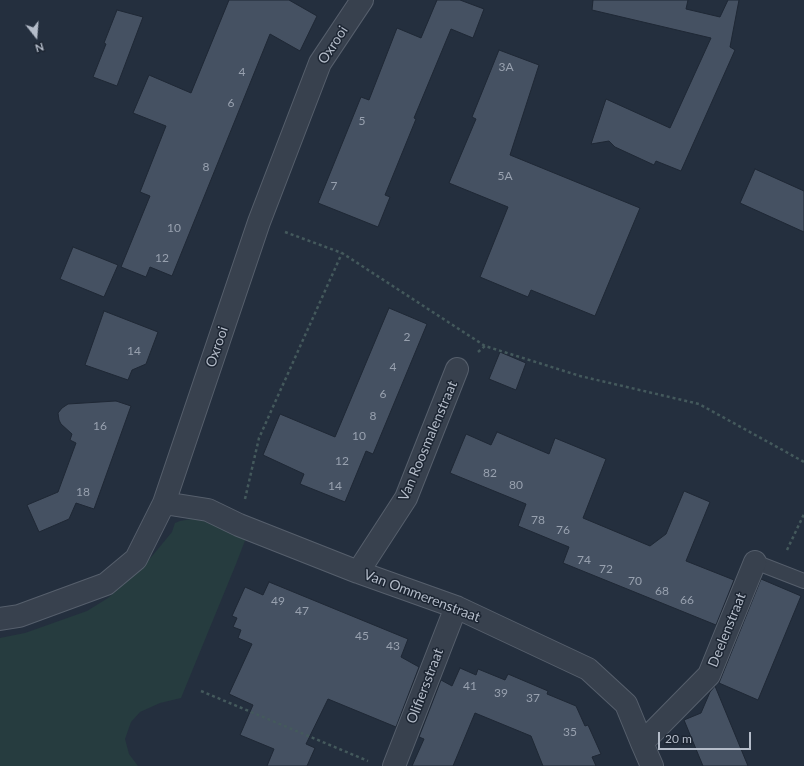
<!DOCTYPE html>
<html>
<head>
<meta charset="utf-8">
<style>
	body { margin:0 }
	#map { position:relative; width:804px; height:766px; overflow:hidden; background:#242f3e; font-family:Lato,sans-serif }
	canvas { display:block }
	.north { position:absolute; left:16px; top:16px; width:40px; height:40px; -webkit-text-stroke:3px #1d2633; paint-order:stroke; rotate:163deg; font-size:11px; font-weight:700; line-height:16px; text-align:center; color:#b4bcc9 }
	.north::after { content:''; display:block; margin:auto; width:14px; height:18px; background:#b4bcc9; clip-path:polygon(50% 0,100% 100%,50% 72%,0 100%) }
	.scale { position:absolute; left:658px; top:732px; width:93px; height:18px; box-sizing:border-box; border:2px solid #b4bcc9; border-top:0; padding-left:5px; font-size:12px; line-height:14px; white-space:nowrap; color:#b4bcc9; -webkit-text-stroke:3px #1d2633; paint-order:stroke }
</style>
</head>
<body>
<div id="map">
<canvas width="804" height="766"></canvas>
<div class="north">N</div>
<div class="scale">20 m</div>
</div>
<script>
const ctx = document.querySelector('canvas').getContext('2d');
ctx.lineJoin = 'round';
function paint(path, color) { ctx.fillStyle = color; ctx.fill(path, 'evenodd'); }
const toPath = rows => new Path2D(rows.map(r => 'M' + r).join(''));
function stroke(path, color, width, dash) { ctx.strokeStyle = color; ctx.lineWidth = width; ctx.lineCap = dash ? 'butt' : 'round'; ctx.setLineDash(dash || []); ctx.stroke(path); }
function drawText(font, color, halo, rows, align = 'center') {
  ctx.font = font + ' Lato,sans-serif'; ctx.lineWidth = 3; ctx.setLineDash([]); ctx.textBaseline = 'middle'; ctx.strokeStyle = halo; ctx.fillStyle = color; for (const [text, x, y, turn = 0] of rows) {
    ctx.save(); ctx.translate(x, y); ctx.rotate((+turn || 0) * Math.PI / 180); ctx.textAlign = isNaN(turn) ? turn : align; if (halo) ctx.strokeText(text, 0, 0); ctx.fillText(text, 0, 0); ctx.restore();
  }
}
paint(toPath([
	[191,519,206,520,246,538,236,564,181,698,160,703,140,712,131,722,125,739,129,754,138,766,0,766,0,638,25,633,87,611,108,598,135,574,153,555,172,532,175,523,180,521]
]), '#263c3f');
const building = toPath([
	[229,0,289,0,317,16,300,51,270,34,172,276,150,267,146,277,121,267,150,196,140,192,166,126,133,113,149,75,191,93,229,0],
	[437,0,460,0,484,9,473,38,451,29,414,118,416,119,385,195,390,197,378,227,318,203,361,97,369,100,397,28,421,38,437,0],
	[593,0,688,0,686,9,720,17,728,0,739,0,730,47,735,50,681,171,656,161,654,165,615,147,609,141,591,144,606,99,670,128,711,38,592,10,593,0],
	[117,10,143,17,117,86,93,77,106,44,104,43,117,10],
	[499,50,539,65,510,155,640,208,595,316,531,290,528,297,480,277,508,207,449,183,476,119,472,117,499,50],
	[755,169,804,191,804,232,740,203,755,169],
	[73,247,118,265,104,297,60,279,73,247],
	[389,308,427,324,373,454,366,451,345,502,300,484,304,474,263,455,280,414,335,437,389,308],
	[104,311,158,332,146,364,132,370,128,380,85,365,104,311],
	[500,352,526,363,516,390,489,379,500,352],
	[116,401,131,406,94,509,76,503,69,519,39,532,27,505,58,492,76,443,70,440,72,434,61,424,59,420,58,413,62,408,68,404,116,401],
	[497,432,549,454,555,438,606,459,583,518,650,546,666,534,684,491,710,502,686,561,734,580,716,625,563,563,569,547,518,526,526,504,450,473,466,434,491,445,497,432],
	[761,579,801,596,758,700,719,683,761,579],
	[269,582,408,639,401,657,419,667,396,727,328,699,306,744,315,748,307,766,267,766,274,749,240,735,253,705,229,694,252,644,238,638,241,630,233,627,237,618,232,616,245,587,263,595,269,582],
	[460,668,476,675,478,669,505,680,508,674,548,691,547,694,576,706,585,726,588,725,601,754,592,757,596,766,543,766,531,736,475,713,453,766,412,766,424,739,419,737,441,680,452,686,460,668],
	[715,686,748,766,703,766,684,720,701,713,710,692,715,686]
]);
paint(building, '#455162');
stroke(building, '#1f2835', 1);
const service = toPath([
	[755,562,804,581]
]);
const minor = toPath([
	[164,503,208,510,239,525,358,572,456,607,588,669,626,704,642,743,652,766],
	[358,572,406,498,457,369],
	[0,619,19,616,106,584,136,559,164,503,259,222,320,63,362,0],
	[642,743,709,675,755,562],
	[394,766,456,607]
]);
stroke(service, '#565f6c', 16);
stroke(minor, '#565f6c', 24);
stroke(toPath([
	[285,232,342,253,485,346,580,376,699,404,788,453,804,462],
	[478,352,485,346],
	[245,499,259,438,342,253],
	[787,550,804,514],
	[201,691,368,761]
]), '#44595c', 2.5, [3, 3]);
stroke(service, '#38414e', 14);
stroke(minor, '#38414e', 22);
drawText('12px', '#98a1af', null, [
	["3A",506,67],
	["4",242,72],
	["6",231,103],
	["5",362,121],
	["8",206,167],
	["5A",505,176],
	["7",334,186],
	["10",174,228],
	["12",162,258],
	["2",407,337],
	["14",134,351],
	["4",393,367],
	["6",383,394],
	["8",373,416],
	["16",100,426],
	["10",359,436],
	["12",342,461],
	["82",490,473],
	["80",516,485],
	["14",335,486],
	["18",83,492],
	["78",538,520],
	["76",563,530],
	["74",584,560],
	["72",606,569],
	["70",635,581],
	["68",662,591],
	["66",687,600],
	["49",278,601],
	["47",302,611],
	["45",362,636],
	["43",393,646],
	["41",470,686],
	["39",501,693],
	["37",533,698],
	["35",570,732]
]);
drawText('14px', '#b4bcc9', '#1d2633', [
	["Oxrooi",333,45,-57],
	["Oxrooi",217,347,-71],
	["Van Roosmalenstraat",428,441,-67],
	["Van Ommerenstraat",422,596,21],
	["Deelenstraat",727,630,-68],
	["Olifiersstraat",425,686,-69]
]);
</script>
</body>
</html>
